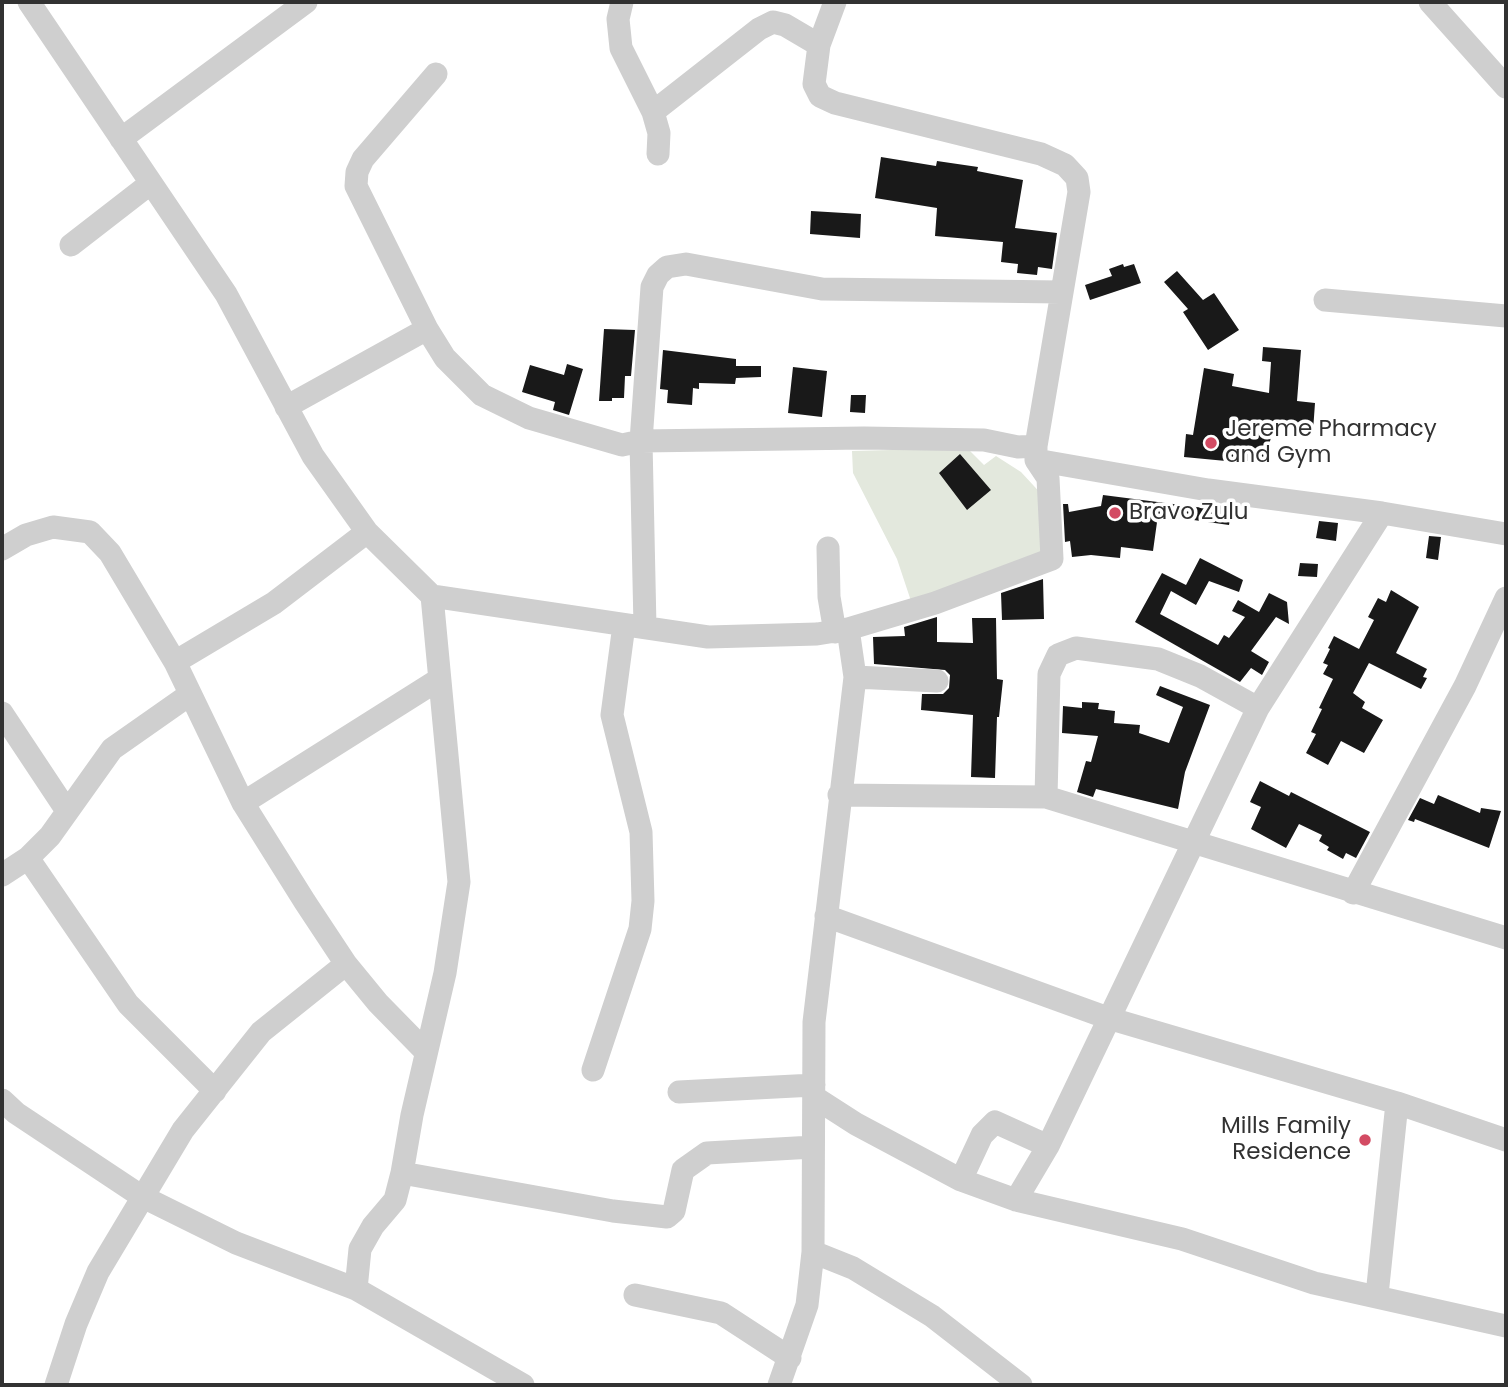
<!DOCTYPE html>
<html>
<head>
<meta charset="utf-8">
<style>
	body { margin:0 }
	#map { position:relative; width:1508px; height:1387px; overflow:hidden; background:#fff; font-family:Poppins,sans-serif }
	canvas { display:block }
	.frame { position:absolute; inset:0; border:4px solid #323232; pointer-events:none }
</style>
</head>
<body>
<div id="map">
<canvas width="1508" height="1387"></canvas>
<div class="frame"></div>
</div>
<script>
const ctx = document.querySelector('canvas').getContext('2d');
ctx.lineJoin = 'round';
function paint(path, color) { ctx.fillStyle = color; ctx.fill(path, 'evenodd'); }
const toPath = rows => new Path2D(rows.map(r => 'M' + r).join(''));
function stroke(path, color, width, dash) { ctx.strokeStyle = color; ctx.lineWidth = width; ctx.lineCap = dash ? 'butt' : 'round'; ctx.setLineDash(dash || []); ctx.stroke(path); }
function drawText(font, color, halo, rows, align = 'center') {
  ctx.font = font + ' Poppins,sans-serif'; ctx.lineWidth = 7; ctx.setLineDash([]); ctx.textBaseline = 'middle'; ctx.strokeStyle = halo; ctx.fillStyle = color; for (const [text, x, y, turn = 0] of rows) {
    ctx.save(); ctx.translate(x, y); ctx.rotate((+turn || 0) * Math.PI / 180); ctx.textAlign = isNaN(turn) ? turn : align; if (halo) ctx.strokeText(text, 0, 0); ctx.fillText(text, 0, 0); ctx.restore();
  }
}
paint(toPath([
	[967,448,984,465,996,456,1021,472,1046,499,1047,558,911,601,897,559,853,473,852,451]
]), '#e3e8dd');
paint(toPath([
	[881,157,936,166,937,161,978,167,977,171,1023,180,1015,228,1057,233,1052,269,1038,267,1037,275,1017,273,1018,264,1001,262,1003,242,935,236,937,208,875,198],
	[811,211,861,214,860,238,810,234],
	[1123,264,1124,267,1134,264,1141,283,1090,300,1085,285,1112,276,1109,269],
	[1177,271,1203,300,1214,293,1239,330,1208,350,1183,312,1188,309,1164,282],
	[604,329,635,330,631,376,625,376,624,398,612,398,612,401,599,401],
	[1263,347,1301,350,1297,401,1315,403,1313,431,1274,426,1264,464,1226,457,1226,461,1184,457,1186,434,1193,435,1204,368,1234,374,1232,386,1269,393,1271,362,1262,361],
	[663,350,736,359,736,366,761,366,761,377,736,378,735,384,699,383,699,389,693,388,692,405,667,403,668,390,660,389],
	[567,364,583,369,569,415,553,410,555,402,522,392,530,365,564,375],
	[793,367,827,371,822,417,788,413],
	[851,395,866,395,865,413,850,412],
	[960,454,991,490,967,510,939,473],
	[1103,495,1212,509,1213,505,1232,507,1229,525,1158,515,1153,551,1121,547,1120,558,1091,555,1072,557,1070,541,1065,542,1063,504,1068,504,1069,512,1101,506],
	[1319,521,1338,523,1336,541,1316,538],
	[1429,536,1441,537,1438,560,1426,558],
	[1200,558,1243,580,1239,592,1209,581,1196,605,1171,591,1160,614,1218,645,1224,635,1229,638,1245,617,1232,611,1238,600,1259,612,1269,593,1287,602,1289,624,1276,617,1251,651,1269,662,1262,675,1251,668,1240,682,1135,622,1162,573,1186,585],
	[1300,563,1318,564,1317,577,1298,576],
	[1043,579,1044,619,1002,620,1001,593],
	[1391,590,1419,607,1396,653,1427,669,1423,677,1427,678,1421,689,1369,663,1353,693,1365,702,1362,708,1383,720,1364,753,1341,741,1328,765,1306,753,1316,734,1311,732,1322,709,1319,708,1333,679,1323,674,1328,665,1323,663,1330,649,1328,648,1334,636,1359,649,1374,620,1368,617,1378,598,1386,602],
	[937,617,937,642,973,643,972,618,996,618,997,679,1003,680,999,717,997,717,995,778,971,777,973,715,921,710,922,694,943,694,949,688,950,675,945,670,874,664,873,637,905,636,904,627],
	[1160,686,1210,705,1185,772,1178,809,1096,789,1093,797,1077,792,1086,761,1091,762,1098,736,1062,733,1063,706,1082,708,1082,702,1099,703,1098,709,1115,711,1114,723,1140,725,1139,733,1169,743,1183,707,1156,695],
	[1260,781,1289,796,1291,792,1370,832,1356,858,1346,853,1343,859,1327,850,1329,847,1319,841,1322,835,1299,824,1286,848,1251,829,1261,807,1250,802],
	[1438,795,1480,813,1481,808,1501,811,1489,848,1415,819,1414,822,1408,820,1420,798,1434,804]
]), '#191919');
stroke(toPath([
	[29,2,226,294,313,456,367,532,432,596,708,637,817,634,848,629,935,603,1052,559,1048,478,1036,460,1208,490,1382,513,1506,534],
	[622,2,618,19,621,48,653,112,659,133,658,154],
	[1430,2,1506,87],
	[819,45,835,2],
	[436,74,363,159,357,172,356,186,427,329,445,358,482,395,529,418,622,445,641,441,864,438,984,440,1018,447,1036,446],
	[653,112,759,29,773,22,785,25,819,45,814,84,820,96,835,103,1041,154,1065,165,1077,178,1079,192,1036,446,1036,460],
	[121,139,306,2],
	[71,245,151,183],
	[1325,300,1506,316],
	[286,407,427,329],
	[828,548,829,597,835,632],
	[2,549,26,535,53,527,90,532,110,553,175,662,243,803,305,902,346,964,378,1003,426,1052],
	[645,627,641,441,652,287,658,275,667,267,686,264,822,289,1061,292],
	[175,662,274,603,367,532],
	[855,677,937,681],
	[2,713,67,811],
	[839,795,1046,797,1506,938],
	[1046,797,1049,674,1058,655,1076,648,1158,659,1200,676,1258,708],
	[243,803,438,680],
	[28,858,128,1004,215,1091],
	[2,875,28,858,50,836,112,749,189,695],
	[1353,893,1465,686,1506,598],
	[826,916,1108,1018,1397,1103,1506,1140],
	[593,1070,640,929,643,901,641,832,612,715,624,625],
	[679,1092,814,1085],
	[814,1097,856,1124,961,1180,1016,1200,1182,1239,1314,1283,1506,1326],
	[2,1100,16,1113,141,1196,236,1243,356,1289,523,1385],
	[402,1173,613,1211,667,1217,674,1211,683,1170,707,1153,813,1147],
	[961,1180,982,1135,995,1122,1048,1146],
	[1016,1200,1048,1146,1258,708,1382,513],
	[813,1252,853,1268,932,1316,1021,1385],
	[356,1289,360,1249,373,1226,395,1200,402,1173,412,1115,445,973,459,882,432,596],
	[635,1295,721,1313,790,1358],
	[1377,1295,1397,1103],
	[56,1385,76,1324,98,1272,183,1130,261,1032,346,964],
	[779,1385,807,1305,813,1252,814,1022,855,677,848,629]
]), '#cfcfcf', 23);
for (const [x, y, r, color] of [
	[1211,443,7,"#d34b63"],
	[1115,513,7,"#d34b63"],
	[1365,1140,7,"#d34b63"]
]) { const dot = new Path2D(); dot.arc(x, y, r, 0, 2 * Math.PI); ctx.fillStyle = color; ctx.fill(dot); stroke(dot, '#fff', 2.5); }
drawText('23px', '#323232', '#fff', [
	["Jereme Pharmacy",1225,430],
	["and Gym",1225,456],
	["Bravo Zulu",1129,513],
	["Mills Family",1351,1127,"right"],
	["Residence",1351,1153,"right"]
], 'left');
</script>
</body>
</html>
